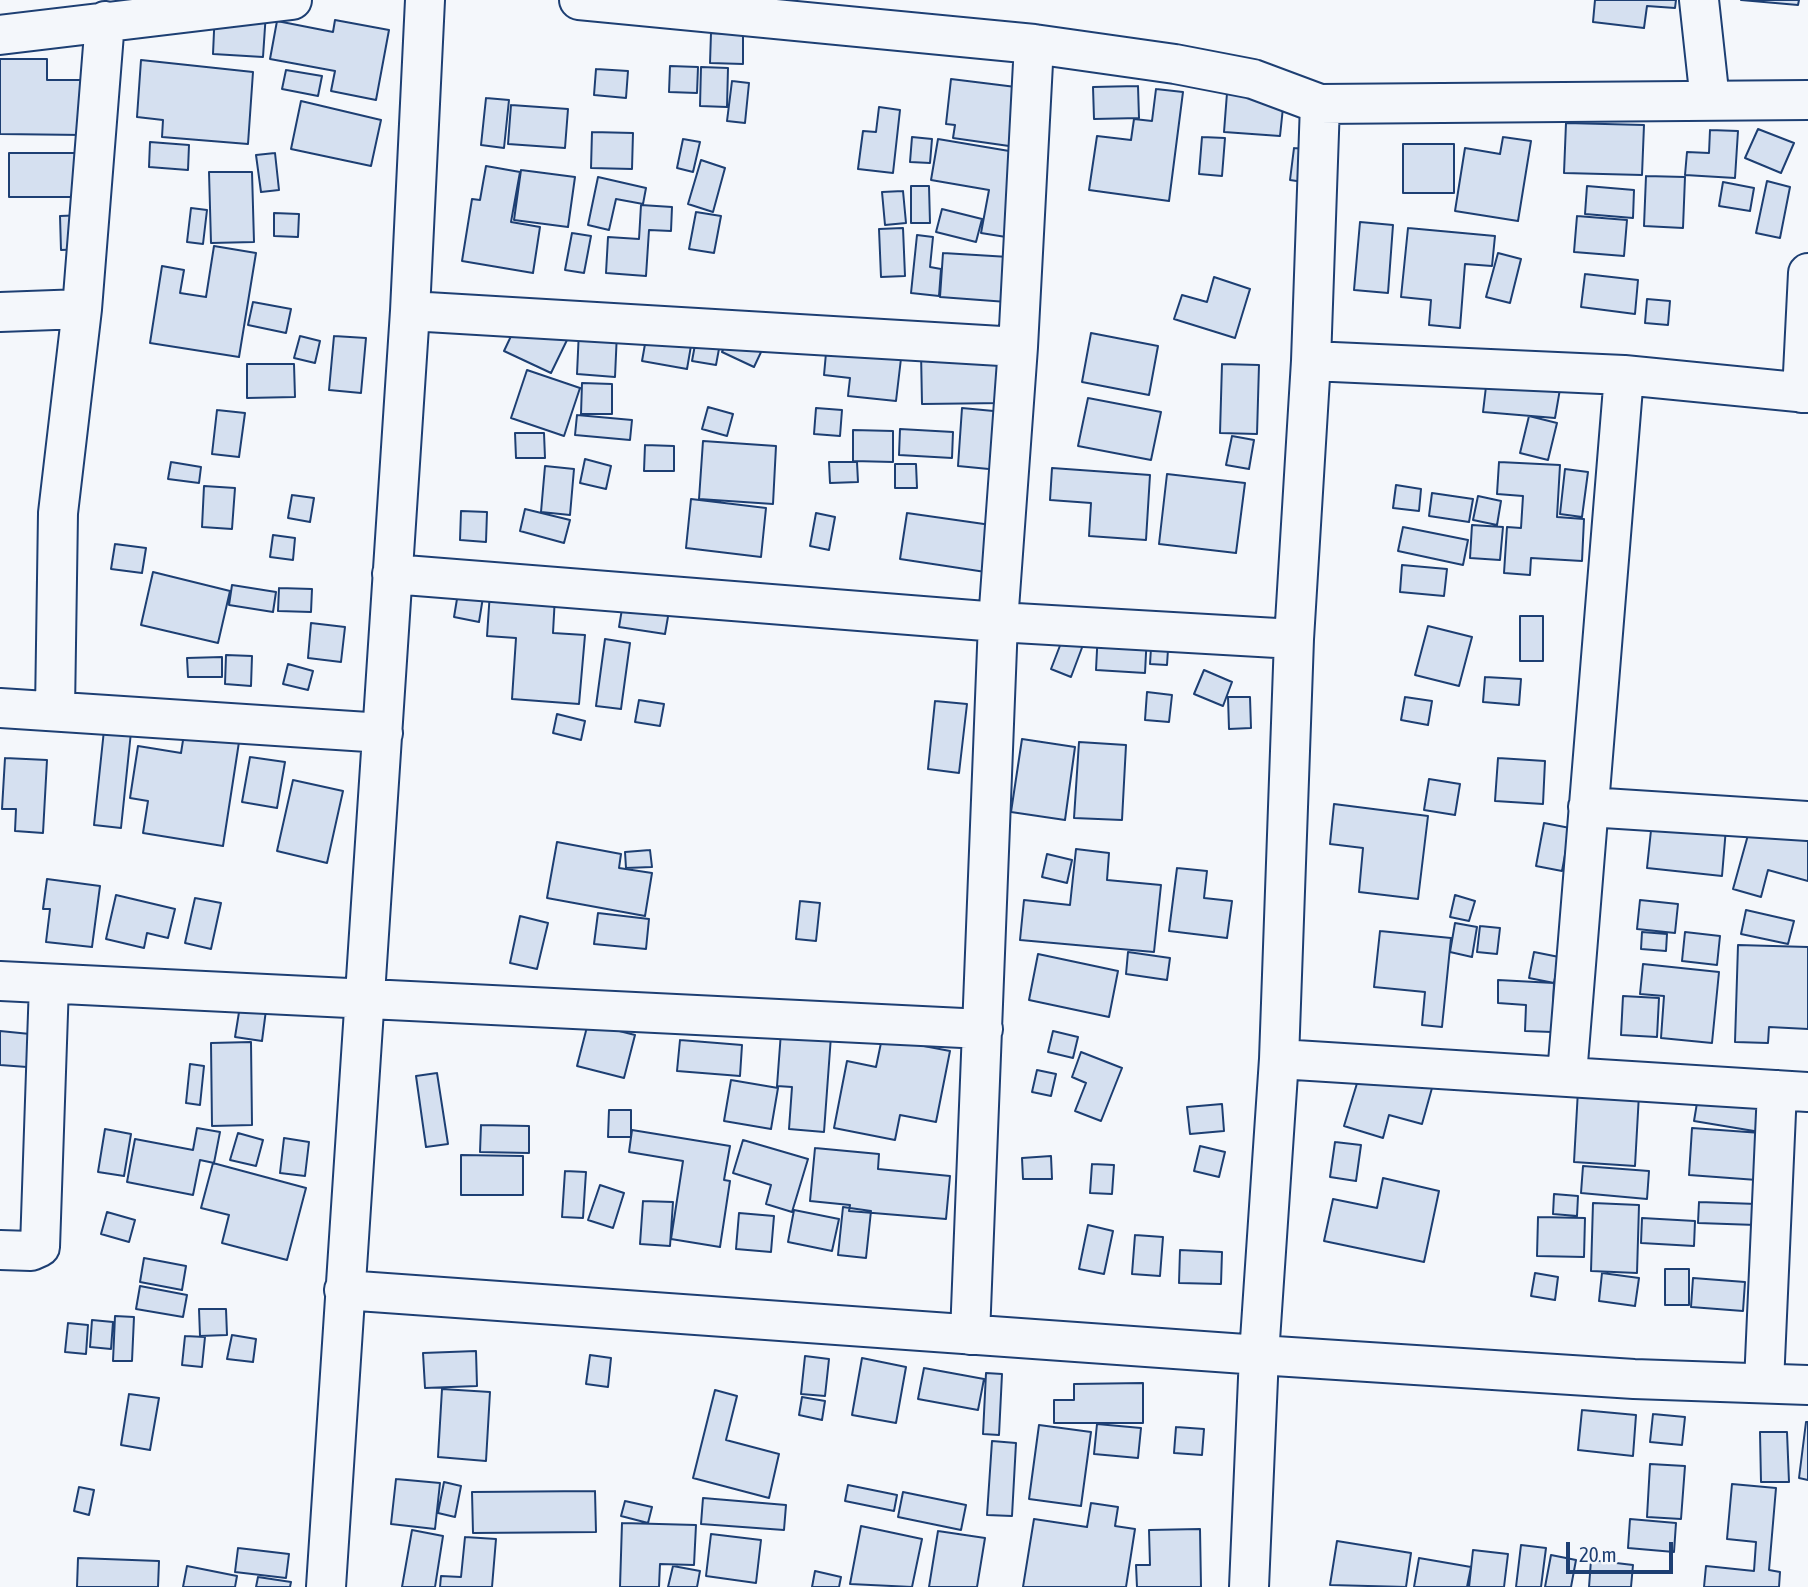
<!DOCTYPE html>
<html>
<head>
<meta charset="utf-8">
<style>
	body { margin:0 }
	#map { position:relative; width:1808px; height:1587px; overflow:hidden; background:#f4f7fb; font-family:"Asap Condensed",sans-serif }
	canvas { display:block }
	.scale { position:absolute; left:1566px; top:1542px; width:107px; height:32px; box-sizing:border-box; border:4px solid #1d3f73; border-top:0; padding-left:9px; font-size:21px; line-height:24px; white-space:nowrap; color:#1d3f73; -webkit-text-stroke:5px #f4f7fb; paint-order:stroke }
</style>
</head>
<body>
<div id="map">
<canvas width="1808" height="1587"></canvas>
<div class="scale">20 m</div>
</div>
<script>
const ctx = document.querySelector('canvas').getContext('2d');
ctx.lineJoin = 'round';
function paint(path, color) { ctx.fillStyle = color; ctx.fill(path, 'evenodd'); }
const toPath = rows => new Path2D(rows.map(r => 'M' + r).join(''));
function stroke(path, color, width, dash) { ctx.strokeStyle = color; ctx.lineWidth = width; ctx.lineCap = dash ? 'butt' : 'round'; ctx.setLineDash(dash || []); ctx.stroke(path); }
const building = toPath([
	[1595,0,1676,0,1675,8,1647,6,1644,28,1593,22,1595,0],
	[1741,0,1799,0,1798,5,1741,0],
	[215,9,266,12,263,57,213,54,215,9],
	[335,20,389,30,376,100,331,91,335,71,270,59,277,21,333,32,335,20],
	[711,33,743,34,743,64,710,63,711,33],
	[0,59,47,59,47,80,83,80,83,135,0,134,0,59],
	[141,60,253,72,248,144,162,137,163,120,137,117,141,60],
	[670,66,698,67,697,93,669,92,670,66],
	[701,67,728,68,727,107,700,106,701,67],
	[596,69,628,71,626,98,594,95,596,69],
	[286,70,322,76,318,96,282,89,286,70],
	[951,79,1024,88,1016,147,953,138,955,125,946,124,951,79],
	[732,81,749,83,745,123,727,121,732,81],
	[1138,86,1139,118,1094,119,1093,87,1138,86],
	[1156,89,1183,92,1169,201,1089,190,1097,136,1131,140,1134,119,1152,121,1156,89],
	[1227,93,1284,98,1280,136,1224,132,1227,93],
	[486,98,509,100,504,148,481,145,486,98],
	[301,101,381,120,371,166,291,149,301,101],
	[511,105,568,109,565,148,508,144,511,105],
	[879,107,900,110,893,173,858,169,863,131,876,132,879,107],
	[1566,123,1644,125,1642,175,1564,173,1566,123],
	[1758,129,1794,143,1781,173,1745,158,1758,129],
	[1710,130,1738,131,1735,178,1685,175,1687,152,1709,153,1710,130],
	[592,132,633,133,632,169,591,168,592,132],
	[912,137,932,139,930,163,910,162,912,137],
	[1202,137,1225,138,1222,176,1199,174,1202,137],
	[1503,137,1531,141,1518,221,1455,211,1465,148,1500,154,1503,137],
	[683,139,700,142,693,172,677,168,683,139],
	[938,139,1021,153,1006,237,981,233,989,190,931,180,938,139],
	[150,142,189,145,188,170,149,167,150,142],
	[1403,144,1454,144,1454,193,1403,193,1403,144],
	[1294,148,1315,150,1310,183,1290,180,1294,148],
	[9,153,87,153,87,197,9,197,9,153],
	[275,153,279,190,261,192,256,155,275,153],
	[701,160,725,168,713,212,688,204,701,160],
	[486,166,520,172,511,222,540,227,533,273,462,261,472,199,480,200,486,166],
	[521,170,575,177,568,227,514,220,521,170],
	[209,172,252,172,254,242,211,243,209,172],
	[1646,176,1685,177,1683,228,1644,226,1646,176],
	[598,177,646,188,643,204,616,199,609,230,588,225,598,177],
	[1767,181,1790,187,1780,238,1756,233,1767,181],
	[1723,182,1754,188,1750,211,1719,206,1723,182],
	[911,186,929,186,930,223,911,223,911,186],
	[1587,186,1634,190,1633,218,1585,214,1587,186],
	[903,191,906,223,885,225,882,192,903,191],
	[641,205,672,207,671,231,649,230,646,276,606,273,608,237,639,239,641,205],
	[191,208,207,210,203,244,187,242,191,208],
	[942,209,982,219,976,242,936,232,942,209],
	[696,212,721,216,714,253,689,249,696,212],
	[274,213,299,214,298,237,274,236,274,213],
	[85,215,86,249,61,250,60,216,85,215],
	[1577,216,1627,220,1624,256,1574,252,1577,216],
	[1360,222,1393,225,1388,293,1354,290,1360,222],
	[903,228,905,276,881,277,879,229,903,228],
	[1408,228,1495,236,1492,266,1465,264,1460,328,1429,325,1431,300,1401,297,1408,228],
	[572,233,591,236,584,273,565,270,572,233],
	[917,235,933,237,930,267,941,269,939,296,911,293,917,235],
	[214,246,256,253,239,357,150,343,162,266,184,270,180,293,206,297,214,246],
	[943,253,1009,257,1007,302,940,297,943,253],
	[1498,253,1521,259,1510,303,1486,297,1498,253],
	[1585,274,1638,280,1635,314,1581,307,1585,274],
	[1214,277,1250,289,1235,338,1174,319,1182,295,1207,302,1214,277],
	[1647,299,1670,301,1668,325,1645,323,1647,299],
	[253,302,291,309,286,333,248,325,253,302],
	[521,315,568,338,551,373,504,351,521,315],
	[579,330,617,332,615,377,577,374,579,330],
	[647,333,692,340,687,369,642,361,647,333],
	[1091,333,1158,346,1149,395,1082,382,1091,333],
	[697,334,721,338,716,365,692,361,697,334],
	[729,335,762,350,754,367,722,352,729,335],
	[300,336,320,341,315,363,294,358,300,336],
	[334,336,366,338,361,393,329,390,334,336],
	[827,342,902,350,896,401,848,396,850,378,824,375,827,342],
	[921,352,1003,352,1004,403,922,404,921,352],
	[247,364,294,364,295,397,247,398,247,364],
	[1222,364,1259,365,1257,434,1220,433,1222,364],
	[527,370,580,388,564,436,511,418,527,370],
	[1487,378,1560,389,1555,418,1483,412,1487,378],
	[582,383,612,384,612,414,581,414,582,383],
	[1088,398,1161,412,1151,460,1078,446,1088,398],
	[708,407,733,414,727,436,702,429,708,407],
	[816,408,842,410,840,436,814,434,816,408],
	[962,408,1004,412,999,470,958,466,962,408],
	[217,410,245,413,239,457,212,454,217,410],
	[577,415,632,420,630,440,575,435,577,415],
	[1529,416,1557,423,1548,460,1520,453,1529,416],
	[900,429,953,432,952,458,899,455,900,429],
	[853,430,893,431,893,462,853,461,853,430],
	[515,433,544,433,545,458,516,458,515,433],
	[1232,436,1254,440,1249,469,1226,465,1232,436],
	[703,441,776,446,773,504,699,499,703,441],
	[645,445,674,446,674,471,644,471,645,445],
	[585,459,611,466,606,489,580,483,585,459],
	[171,462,201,467,199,483,168,479,171,462],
	[829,462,857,462,858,482,830,483,829,462],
	[1499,462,1560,465,1557,517,1584,519,1582,561,1531,558,1530,575,1504,573,1507,527,1521,528,1523,496,1497,494,1499,462],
	[895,464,916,464,917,488,895,488,895,464],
	[545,466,574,469,570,515,541,512,545,466],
	[1052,468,1150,475,1146,540,1089,536,1091,503,1050,500,1052,468],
	[1565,469,1588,472,1582,517,1560,514,1565,469],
	[1167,474,1245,483,1236,553,1159,544,1167,474],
	[1396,485,1421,489,1419,511,1393,508,1396,485],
	[204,486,235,488,232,529,202,527,204,486],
	[1432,493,1473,499,1469,522,1429,516,1432,493],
	[292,495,314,498,310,522,288,518,292,495],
	[1478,496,1501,501,1497,525,1473,520,1478,496],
	[691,499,766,508,761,557,686,548,691,499],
	[525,509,570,520,564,543,520,531,525,509],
	[461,511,487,512,486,542,460,540,461,511],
	[816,513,835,517,829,550,810,546,816,513],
	[907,513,998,526,992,573,900,559,907,513],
	[1472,525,1503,527,1500,560,1470,558,1472,525],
	[1403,527,1468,540,1463,565,1398,551,1403,527],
	[273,535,295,538,293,560,270,557,273,535],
	[115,544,146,548,142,573,111,569,115,544],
	[1402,565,1447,569,1444,596,1400,592,1402,565],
	[153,572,230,591,218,643,141,625,153,572],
	[232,585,276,592,273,612,229,605,232,585],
	[459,587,484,591,479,622,454,617,459,587],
	[279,588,312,589,311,612,278,611,279,588],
	[490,592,555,596,553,633,585,635,579,704,512,699,516,638,487,636,490,592],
	[624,597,670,605,665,634,619,627,624,597],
	[1520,616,1543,616,1543,661,1520,661,1520,616],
	[311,623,345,627,341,662,308,658,311,623],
	[1428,626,1472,637,1459,686,1415,675,1428,626],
	[1066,630,1086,637,1071,677,1051,669,1066,630],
	[1098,630,1147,634,1145,673,1096,670,1098,630],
	[1152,632,1169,634,1167,665,1150,664,1152,632],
	[605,639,630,643,621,709,596,706,605,639],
	[226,655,252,656,251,686,225,684,226,655],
	[222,657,222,677,188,677,187,658,222,657],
	[288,664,313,671,308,690,283,684,288,664],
	[1204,670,1232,682,1223,706,1194,694,1204,670],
	[1485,677,1521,679,1519,705,1483,702,1485,677],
	[1147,692,1172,695,1169,722,1145,720,1147,692],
	[1228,697,1250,697,1251,728,1229,729,1228,697],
	[1405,697,1432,701,1428,725,1401,720,1405,697],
	[639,700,664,704,660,726,635,722,639,700],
	[935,701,967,704,959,773,928,769,935,701],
	[557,714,585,721,581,740,553,733,557,714],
	[104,730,131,732,121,828,94,825,104,730],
	[184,734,239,742,223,846,143,833,148,801,130,798,138,746,181,753,184,734],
	[1022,739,1075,747,1065,820,1011,812,1022,739],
	[1079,742,1126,745,1122,820,1074,818,1079,742],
	[250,757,285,762,277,808,242,802,250,757],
	[5,758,47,760,43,833,15,831,16,809,2,809,5,758],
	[1498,758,1545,761,1543,804,1495,801,1498,758],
	[1429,779,1460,784,1455,815,1424,810,1429,779],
	[293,780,343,791,327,863,277,851,293,780],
	[1334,804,1428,816,1418,899,1359,892,1363,848,1330,844,1334,804],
	[1753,817,1808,832,1808,881,1768,870,1761,897,1733,889,1753,817],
	[1652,821,1726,828,1722,876,1647,868,1652,821],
	[1544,823,1570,828,1562,871,1536,866,1544,823],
	[557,842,621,854,619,868,652,873,645,916,547,898,557,842],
	[1076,849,1109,853,1107,880,1161,885,1154,952,1020,940,1024,900,1070,905,1076,849],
	[650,850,652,867,626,868,625,852,650,850],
	[1047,854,1072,860,1067,883,1042,877,1047,854],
	[1177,868,1207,871,1204,898,1232,901,1227,938,1169,931,1177,868],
	[47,879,100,886,92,947,46,942,50,909,43,909,47,879],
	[116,895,175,909,168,938,147,933,144,948,106,939,116,895],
	[1455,895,1475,901,1469,921,1450,917,1455,895],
	[195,898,221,903,211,949,185,943,195,898],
	[1640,900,1678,904,1675,933,1637,929,1640,900],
	[800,901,820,903,816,941,796,939,800,901],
	[1746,910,1794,921,1788,944,1741,934,1746,910],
	[598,913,649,919,646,949,594,944,598,913],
	[520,916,548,923,537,969,510,963,520,916],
	[1455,923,1477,927,1472,957,1450,952,1455,923],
	[1480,926,1500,928,1497,954,1477,952,1480,926],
	[1380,931,1451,938,1442,1027,1422,1025,1425,992,1374,987,1380,931],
	[1642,932,1667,934,1666,951,1641,949,1642,932],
	[1685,932,1720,936,1717,965,1682,961,1685,932],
	[1738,945,1808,947,1808,1029,1769,1027,1768,1043,1735,1042,1738,945],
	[1128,952,1170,958,1167,980,1126,974,1128,952],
	[1534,952,1559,957,1554,983,1529,978,1534,952],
	[1038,954,1118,971,1109,1017,1029,1000,1038,954],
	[1643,964,1719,972,1712,1043,1661,1038,1664,996,1640,994,1643,964],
	[1498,980,1554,983,1552,1032,1525,1031,1526,1005,1498,1003,1498,980],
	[1623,996,1659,998,1657,1037,1621,1035,1623,996],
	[240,1006,266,1010,262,1041,235,1037,240,1006],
	[588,1023,635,1035,624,1078,577,1066,588,1023],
	[0,1031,30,1034,27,1067,0,1065,0,1031],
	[1053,1031,1078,1037,1073,1058,1048,1052,1053,1031],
	[781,1032,831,1036,824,1132,789,1129,792,1087,777,1086,781,1032],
	[882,1038,950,1051,936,1122,900,1115,895,1140,834,1128,847,1061,876,1067,882,1038],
	[680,1040,742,1045,740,1076,677,1071,680,1040],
	[251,1042,252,1125,212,1126,211,1043,251,1042],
	[1081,1052,1122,1068,1101,1121,1075,1111,1086,1083,1072,1077,1081,1052],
	[190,1064,204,1066,200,1105,186,1103,190,1064],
	[1362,1067,1432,1088,1422,1124,1389,1115,1383,1138,1344,1126,1362,1067],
	[1037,1070,1056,1074,1051,1096,1032,1092,1037,1070],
	[437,1073,448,1144,426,1147,416,1076,437,1073],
	[731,1080,778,1088,771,1129,724,1121,731,1080],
	[1578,1090,1639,1094,1635,1166,1574,1162,1578,1090],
	[1698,1097,1764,1107,1760,1132,1694,1121,1698,1097],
	[1222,1104,1224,1131,1190,1134,1187,1107,1222,1104],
	[609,1110,631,1110,631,1137,608,1137,609,1110],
	[481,1125,529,1126,529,1153,480,1152,481,1125],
	[197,1128,220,1132,214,1163,200,1160,193,1195,127,1182,135,1139,193,1150,197,1128],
	[1692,1128,1761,1133,1757,1180,1689,1175,1692,1128],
	[105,1129,131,1134,124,1176,98,1172,105,1129],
	[632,1130,730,1146,724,1180,730,1181,720,1247,671,1239,683,1161,629,1152,632,1130],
	[238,1133,263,1140,256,1166,230,1160,238,1133],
	[284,1138,309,1142,305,1176,280,1173,284,1138],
	[743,1140,808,1159,792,1212,766,1204,771,1185,733,1173,743,1140],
	[1335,1142,1361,1145,1356,1181,1330,1177,1335,1142],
	[1200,1146,1225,1152,1219,1177,1194,1171,1200,1146],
	[815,1148,879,1154,878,1169,950,1176,946,1219,849,1211,850,1205,810,1201,815,1148],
	[461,1155,523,1156,523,1195,461,1195,461,1155],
	[1051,1156,1052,1179,1023,1179,1022,1158,1051,1156],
	[213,1163,306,1188,287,1260,222,1243,229,1215,201,1208,213,1163],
	[1092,1164,1114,1165,1112,1194,1090,1193,1092,1164],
	[1583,1166,1649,1171,1647,1199,1581,1193,1583,1166],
	[565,1171,586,1172,583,1218,562,1217,565,1171],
	[1383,1178,1439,1191,1424,1262,1324,1241,1333,1199,1377,1208,1383,1178],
	[600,1185,624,1193,613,1228,588,1220,600,1185],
	[1554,1194,1578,1196,1577,1216,1553,1214,1554,1194],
	[643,1201,673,1202,670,1246,640,1244,643,1201],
	[1699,1202,1757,1204,1756,1225,1698,1223,1699,1202],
	[1593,1203,1639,1205,1637,1273,1591,1271,1593,1203],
	[843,1207,871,1211,866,1258,838,1255,843,1207],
	[794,1210,839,1219,832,1251,788,1242,794,1210],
	[107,1212,135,1220,129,1242,101,1234,107,1212],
	[739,1213,774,1216,771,1252,736,1249,739,1213],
	[1538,1217,1585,1218,1584,1257,1537,1256,1538,1217],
	[1642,1218,1695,1221,1694,1246,1641,1243,1642,1218],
	[1088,1225,1113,1231,1104,1274,1079,1269,1088,1225],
	[1135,1235,1163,1237,1160,1276,1132,1274,1135,1235],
	[1180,1250,1222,1252,1221,1284,1179,1283,1180,1250],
	[144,1258,186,1266,182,1290,140,1282,144,1258],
	[1665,1269,1689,1269,1689,1305,1665,1305,1665,1269],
	[1535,1273,1558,1277,1555,1300,1531,1296,1535,1273],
	[1602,1273,1639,1278,1635,1306,1599,1301,1602,1273],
	[1693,1278,1745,1282,1743,1311,1691,1307,1693,1278],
	[140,1286,187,1295,183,1317,136,1309,140,1286],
	[199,1309,226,1309,227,1335,200,1336,199,1309],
	[115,1316,134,1317,132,1361,113,1361,115,1316],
	[92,1320,113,1322,111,1349,90,1347,92,1320],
	[68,1323,88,1325,86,1354,65,1352,68,1323],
	[232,1335,256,1339,253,1362,227,1359,232,1335],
	[185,1336,205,1337,202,1367,182,1365,185,1336],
	[476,1351,477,1386,425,1388,423,1353,476,1351],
	[590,1355,611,1358,608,1387,586,1384,590,1355],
	[805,1356,829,1359,825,1396,801,1394,805,1356],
	[862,1358,906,1367,896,1423,852,1415,862,1358],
	[924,1368,984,1379,978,1410,918,1399,924,1368],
	[986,1373,1002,1374,999,1435,983,1434,986,1373],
	[1143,1383,1143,1423,1054,1423,1054,1400,1074,1400,1074,1384,1143,1383],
	[442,1389,490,1392,486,1461,438,1457,442,1389],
	[715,1390,737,1396,726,1440,779,1454,769,1498,693,1478,715,1390],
	[129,1394,159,1398,150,1450,121,1445,129,1394],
	[802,1397,825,1401,822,1420,799,1415,802,1397],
	[1582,1410,1636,1415,1633,1456,1578,1450,1582,1410],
	[1653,1414,1685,1417,1682,1445,1650,1442,1653,1414],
	[1806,1422,1808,1422,1808,1480,1799,1478,1806,1422],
	[1097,1424,1141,1428,1138,1458,1094,1454,1097,1424],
	[1039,1425,1091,1432,1081,1506,1029,1499,1039,1425],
	[1176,1427,1204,1429,1202,1455,1174,1453,1176,1427],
	[1760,1432,1787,1432,1789,1482,1761,1482,1760,1432],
	[992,1441,1016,1443,1012,1516,987,1515,992,1441],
	[1650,1464,1685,1466,1681,1519,1647,1517,1650,1464],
	[396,1479,440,1483,435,1529,391,1524,396,1479],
	[444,1482,461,1486,455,1517,438,1513,444,1482],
	[1732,1484,1776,1488,1769,1570,1780,1572,1779,1587,1704,1587,1706,1566,1754,1571,1756,1542,1727,1539,1732,1484],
	[848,1485,897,1495,894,1511,845,1501,848,1485],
	[79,1487,94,1490,89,1515,74,1511,79,1487],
	[595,1491,596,1532,473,1533,472,1492,595,1491],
	[903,1492,966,1505,961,1530,898,1517,903,1492],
	[703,1498,786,1505,784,1530,701,1524,703,1498],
	[625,1501,652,1507,648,1523,621,1516,625,1501],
	[1091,1503,1118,1507,1115,1526,1135,1529,1126,1587,1023,1587,1034,1519,1087,1527,1091,1503],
	[1630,1519,1676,1523,1674,1552,1628,1548,1630,1519],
	[622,1523,696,1525,694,1565,660,1564,659,1587,620,1587,622,1523],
	[861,1526,922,1539,912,1587,850,1584,861,1526],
	[1200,1529,1201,1587,1137,1587,1136,1565,1150,1565,1149,1530,1200,1529],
	[412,1530,443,1536,435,1587,402,1587,412,1530],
	[938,1531,985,1538,977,1587,929,1587,938,1531],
	[711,1534,761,1540,756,1583,706,1576,711,1534],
	[465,1537,496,1539,492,1587,440,1587,441,1576,461,1577,465,1537],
	[1337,1541,1411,1553,1406,1587,1330,1585,1337,1541],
	[1521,1545,1546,1548,1541,1587,1516,1587,1521,1545],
	[238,1548,289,1554,286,1578,235,1572,238,1548],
	[1473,1550,1508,1554,1504,1587,1469,1587,1473,1550],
	[1551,1555,1576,1560,1571,1587,1545,1587,1551,1555],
	[78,1558,159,1561,158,1587,77,1587,78,1558],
	[1419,1558,1471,1567,1467,1587,1414,1587,1419,1558],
	[1591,1560,1633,1565,1631,1587,1589,1587,1591,1560],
	[187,1566,237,1576,235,1587,183,1587,187,1566],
	[673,1566,700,1571,697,1587,668,1587,673,1566],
	[815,1571,841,1577,839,1587,812,1587,815,1571],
	[258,1577,291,1582,290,1587,256,1587,258,1577]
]);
paint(building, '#d5e0f0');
stroke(building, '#1d3f73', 2);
const minor = toPath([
	[579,0,1034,44,1175,64,1253,79,1320,104,1808,100],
	[1699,0,1710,101],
	[0,35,292,0],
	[410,311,1018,347],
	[0,312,82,309],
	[1311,361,1624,375,1808,393],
	[1802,393,1808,273],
	[392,574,998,622,1294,639],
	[0,708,383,733],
	[55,710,58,513,82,309,105,21],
	[1588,807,1808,821],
	[0,981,983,1029],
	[1279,1059,1808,1092],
	[1567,1075,1624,375],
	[0,1250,31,1251,40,1247,49,984],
	[344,1290,1259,1355,1634,1379,1808,1385],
	[970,1335,998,622,1018,347,1034,44],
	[1764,1383,1777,1090],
	[326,1587,410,311,425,0],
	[1249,1587,1259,1355,1279,1059,1294,639,1311,361,1320,104]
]);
stroke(minor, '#1d3f73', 42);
stroke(minor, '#f4f7fb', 38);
</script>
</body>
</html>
